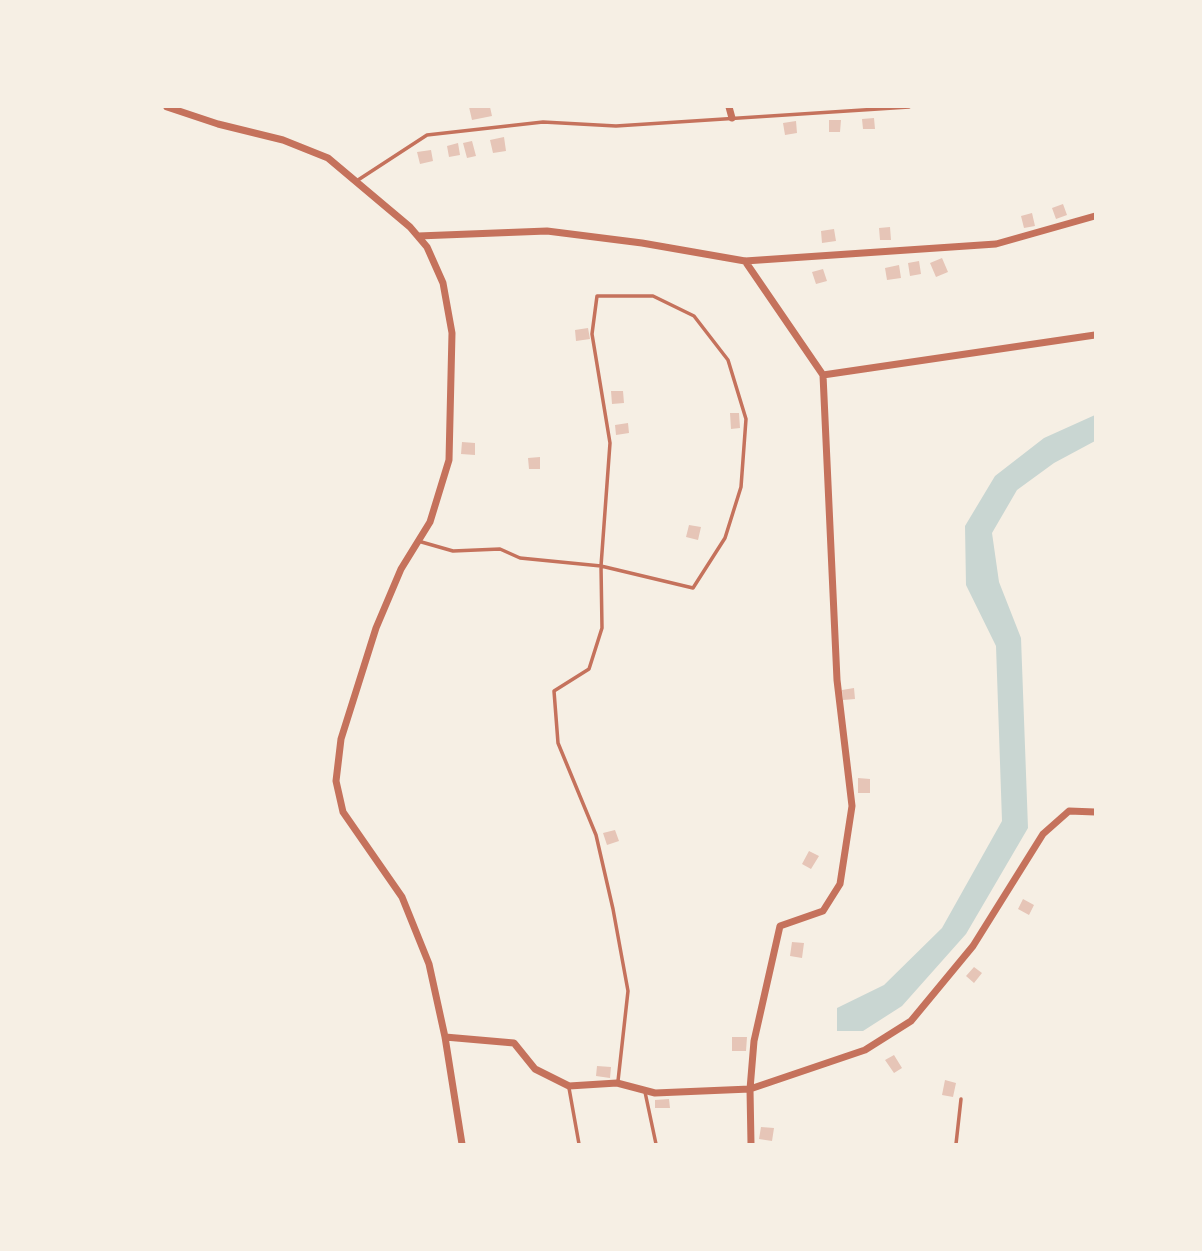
<!DOCTYPE html>
<html>
<head>
<meta charset="utf-8">
<style>
	body { margin:0 }
	#map { position:relative; width:1202px; height:1251px; overflow:hidden; background:#f6efe4; font-family:"Crimson Pro",serif }
	canvas { display:block }
	.frame { position:absolute; inset:0; border:108px solid #f6efe4; pointer-events:none }
</style>
</head>
<body>
<div id="map">
<canvas width="1202" height="1251"></canvas>
<div class="frame"></div>
</div>
<script>
const ctx = document.querySelector('canvas').getContext('2d');
ctx.lineJoin = 'round';
function paint(path, color) { ctx.fillStyle = color; ctx.fill(path, 'evenodd'); }
const toPath = rows => new Path2D(rows.map(r => 'M' + r).join(''));
function stroke(path, color, width, dash) { ctx.strokeStyle = color; ctx.lineWidth = width; ctx.lineCap = dash ? 'butt' : 'round'; ctx.setLineDash(dash || []); ctx.stroke(path); }
paint(toPath([
	[1095,415,1095,441,1054,463,1017,490,992,533,999,582,1021,638,1028,828,966,934,902,1006,863,1031,837,1031,837,1008,884,985,942,928,1002,821,996,646,966,585,965,526,995,476,1044,438]
]), '#c9d6d2');
paint(toPath([
	[469,107,490,107,492,116,472,120],
	[874,118,875,129,863,129,862,119],
	[829,120,841,120,840,132,829,132],
	[796,121,797,133,785,135,783,123],
	[504,137,506,151,493,153,490,140],
	[472,141,476,156,467,158,463,143],
	[458,143,460,155,449,157,447,146],
	[431,150,433,161,420,164,417,152],
	[1063,204,1067,215,1056,219,1052,208],
	[1032,213,1035,226,1024,228,1021,216],
	[890,227,891,240,880,240,879,228],
	[834,229,836,241,822,243,821,231],
	[942,258,948,272,936,277,930,263],
	[919,261,921,274,910,276,908,263],
	[899,265,901,278,887,280,885,268],
	[823,269,827,281,816,284,812,272],
	[588,328,590,339,576,341,575,330],
	[611,391,623,391,624,403,612,404],
	[730,413,739,413,740,428,731,429],
	[628,423,629,433,616,435,615,425],
	[462,442,475,443,475,455,461,454],
	[540,457,540,469,529,469,528,458],
	[689,525,701,527,698,540,686,537],
	[854,688,855,699,843,700,842,690],
	[858,778,870,779,870,793,858,793],
	[615,830,619,841,607,845,603,833],
	[809,851,819,856,811,869,802,864],
	[1023,899,1034,905,1029,915,1018,909],
	[792,942,804,943,802,958,790,956],
	[974,967,982,973,974,983,966,976],
	[732,1037,747,1037,746,1051,732,1051],
	[894,1055,902,1068,894,1073,885,1060],
	[597,1066,611,1067,610,1078,596,1076],
	[945,1080,956,1083,953,1097,942,1095],
	[669,1099,670,1108,655,1108,655,1100],
	[761,1127,774,1128,772,1141,759,1139]
]), '#e6c5b7');
stroke(toPath([
	[358,180,427,135,543,122,616,126,909,107],
	[418,541,453,551,500,549,520,558,601,566,693,588,725,538,741,487,746,419,728,360,694,316,653,296,597,296,592,334,610,443,601,566,602,628,589,669,554,691,558,743,596,835,613,909,628,991,618,1081],
	[569,1088,579,1144],
	[645,1092,656,1144],
	[956,1144,961,1099]
]), '#c5725c', 3.5);
stroke(toPath([
	[167,107,218,124,283,140,328,158,410,227,427,247,443,283,452,333,449,460,430,522,401,569,376,628,341,739,336,781,343,812,402,897,429,964,445,1037,462,1144],
	[729,107,732,118],
	[418,236,547,231,642,243,745,261,996,244,1095,216],
	[745,261,823,375],
	[445,1037,514,1043,535,1069,569,1086,617,1083,655,1093,750,1089,865,1050,911,1021,973,946,1043,834,1069,811,1095,812],
	[751,1144,750,1089,754,1041,780,926,823,911,840,884,852,806,837,680,823,375,1095,335]
]), '#c5725c', 7);
</script>
</body>
</html>
